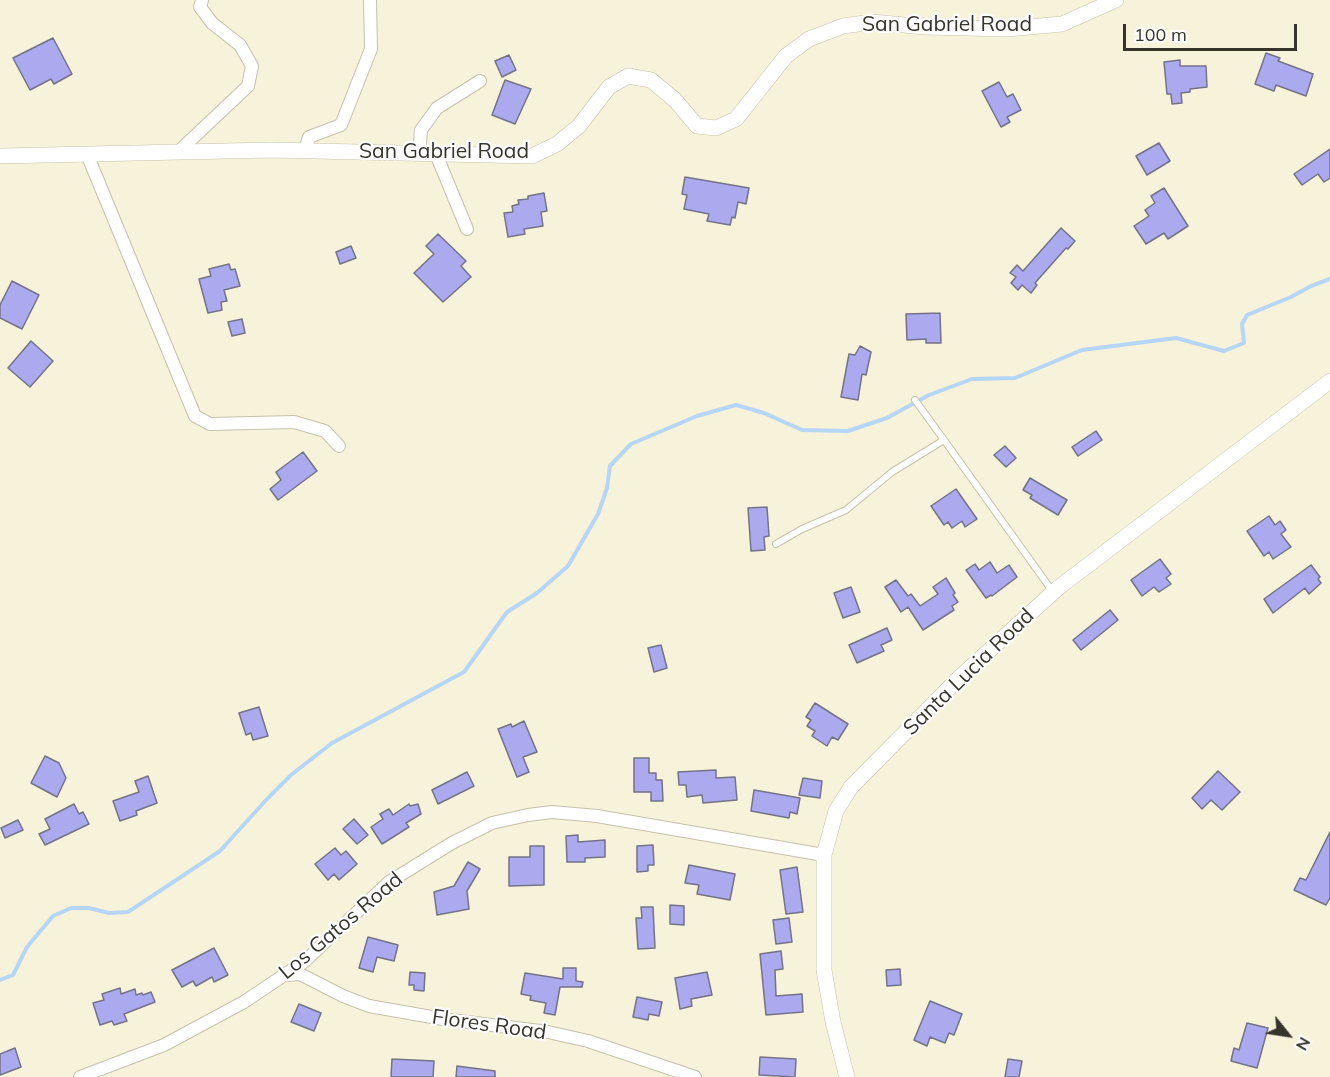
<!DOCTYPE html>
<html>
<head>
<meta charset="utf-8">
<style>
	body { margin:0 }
	#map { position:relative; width:1330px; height:1077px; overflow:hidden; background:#f7f2da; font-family:Mulish,sans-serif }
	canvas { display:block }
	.north { position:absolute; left:1258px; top:1005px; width:60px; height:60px; -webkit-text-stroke:4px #fefefe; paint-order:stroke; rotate:120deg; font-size:16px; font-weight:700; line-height:24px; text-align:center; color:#36342b }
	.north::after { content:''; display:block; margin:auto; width:21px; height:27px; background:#36342b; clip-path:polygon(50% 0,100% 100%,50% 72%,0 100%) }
	.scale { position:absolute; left:1123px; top:24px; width:174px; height:27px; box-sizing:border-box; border:3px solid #36342b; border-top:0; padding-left:8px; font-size:18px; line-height:21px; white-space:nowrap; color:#36342b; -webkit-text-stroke:4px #fefefe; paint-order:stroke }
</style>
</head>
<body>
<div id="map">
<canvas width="1330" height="1077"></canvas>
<div class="north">N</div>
<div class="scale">100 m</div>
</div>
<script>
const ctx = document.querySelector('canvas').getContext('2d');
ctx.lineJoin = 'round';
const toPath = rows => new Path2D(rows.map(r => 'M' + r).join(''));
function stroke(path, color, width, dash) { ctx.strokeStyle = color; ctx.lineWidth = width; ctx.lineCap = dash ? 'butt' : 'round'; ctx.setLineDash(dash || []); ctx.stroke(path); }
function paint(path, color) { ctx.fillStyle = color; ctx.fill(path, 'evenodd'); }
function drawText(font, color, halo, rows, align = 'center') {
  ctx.font = font + ' Mulish,sans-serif'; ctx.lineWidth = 4.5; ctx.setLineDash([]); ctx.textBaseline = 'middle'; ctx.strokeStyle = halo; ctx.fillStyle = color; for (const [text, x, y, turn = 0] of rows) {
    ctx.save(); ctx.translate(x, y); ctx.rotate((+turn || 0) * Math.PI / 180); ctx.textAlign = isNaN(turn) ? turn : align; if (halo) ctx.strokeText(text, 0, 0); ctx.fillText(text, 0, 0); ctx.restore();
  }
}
stroke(toPath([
	[0,980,13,975,27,947,53,916,71,908,89,908,109,913,128,912,220,851,267,799,291,775,332,743,464,672,507,612,537,593,568,566,598,514,607,488,610,466,631,444,697,416,736,405,764,413,802,430,848,431,887,418,929,395,972,379,1015,378,1082,350,1176,338,1224,351,1244,343,1242,324,1247,315,1291,297,1311,286,1330,279]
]), '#b5d6f7', 4);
const building = toPath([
	[53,38,72,74,54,84,51,79,30,90,13,58,53,38],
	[1266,53,1280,58,1278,61,1313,74,1306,96,1276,85,1274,91,1255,84,1266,53],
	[509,55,516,70,502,77,495,61,509,55],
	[1180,60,1180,66,1206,66,1207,87,1190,89,1190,92,1181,93,1182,103,1172,104,1171,94,1167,94,1164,62,1180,60],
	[505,80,531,89,515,124,492,115,505,80],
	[999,82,1007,97,1013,94,1021,110,1007,117,1010,122,1001,127,982,91,999,82],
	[1159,143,1170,161,1147,175,1136,156,1159,143],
	[1330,149,1330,178,1324,182,1318,174,1302,185,1294,174,1330,149],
	[685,177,749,188,746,204,738,202,735,218,732,217,730,225,707,221,709,214,684,209,687,195,682,194,685,177],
	[1164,188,1188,226,1168,239,1164,233,1146,244,1134,226,1149,216,1145,210,1155,203,1151,196,1164,188],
	[544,193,547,211,541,212,543,226,524,229,525,234,508,237,504,213,513,212,512,206,519,204,518,200,528,199,528,196,544,193],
	[1061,228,1075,241,1068,249,1066,248,1035,283,1037,285,1031,293,1022,285,1018,290,1011,283,1016,277,1010,273,1017,265,1023,271,1061,228],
	[438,234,466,261,461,266,471,277,443,302,414,273,434,254,426,246,438,234],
	[351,246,356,258,340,264,336,252,351,246],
	[229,264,231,270,235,269,240,286,224,290,227,301,221,302,222,310,208,313,199,279,211,276,209,269,229,264],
	[12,281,39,295,22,329,0,318,0,305,12,281],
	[940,313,941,343,926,343,926,339,907,340,906,314,940,313],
	[242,319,245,333,232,336,228,322,242,319],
	[31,341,53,361,30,387,8,368,31,341],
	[860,346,871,352,866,375,862,374,858,400,841,397,849,354,855,355,860,346],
	[1096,431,1102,440,1078,456,1072,447,1096,431],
	[1005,446,1016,458,1006,467,994,455,1005,446],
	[303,452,317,471,278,500,270,489,281,480,276,472,303,452],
	[1030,478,1067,500,1058,515,1030,498,1032,495,1023,490,1030,478],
	[956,489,977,519,965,527,962,521,952,528,948,522,944,525,931,506,956,489],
	[767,507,769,536,764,537,765,550,751,551,748,508,767,507],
	[1269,516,1275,525,1280,521,1286,530,1281,534,1291,547,1273,559,1269,552,1264,556,1247,531,1269,516],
	[1160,559,1171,574,1166,578,1171,584,1159,592,1154,587,1142,596,1131,580,1160,559],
	[990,562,997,573,1009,565,1017,577,992,596,991,595,986,598,966,570,975,564,979,570,990,562],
	[1311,565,1320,577,1318,579,1321,583,1309,594,1305,588,1273,613,1264,599,1311,565],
	[946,578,955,593,953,595,958,602,952,606,954,610,923,630,908,607,901,612,885,587,896,580,908,596,911,594,920,606,938,594,933,587,946,578],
	[851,587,860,612,843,618,834,593,851,587],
	[1110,610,1118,620,1081,650,1073,640,1110,610],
	[887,628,892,640,881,645,884,651,857,663,849,645,887,628],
	[661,645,667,668,654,672,648,648,661,645],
	[815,703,848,724,838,740,832,737,827,746,812,736,815,731,807,726,811,720,806,717,815,703],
	[259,707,268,736,253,740,251,733,246,735,239,713,259,707],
	[524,721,537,752,523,757,529,772,517,777,498,729,511,724,512,727,524,721],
	[45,756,59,763,66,778,57,797,31,783,45,756],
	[634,758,649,758,649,773,656,773,656,780,662,780,663,801,651,801,651,792,634,792,634,758],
	[716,770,716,778,735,777,737,800,703,803,702,795,687,797,686,785,679,785,678,772,716,770],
	[1218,771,1240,792,1222,810,1211,800,1202,809,1192,798,1218,771],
	[467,772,474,786,438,804,432,790,467,772],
	[148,776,157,803,136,811,137,815,120,821,113,801,139,792,135,781,148,776],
	[803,778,822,781,820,798,799,795,803,778],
	[754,790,800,798,797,814,790,812,789,818,751,811,754,790],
	[74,804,79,814,83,812,89,824,45,845,39,834,50,829,45,819,74,804],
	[409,804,410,806,418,804,421,814,406,823,409,827,382,844,371,827,383,819,380,814,389,809,393,815,409,804],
	[354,819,368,835,357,844,343,829,354,819],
	[18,820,23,830,5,838,1,828,18,820],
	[1330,832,1330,898,1326,905,1294,890,1300,878,1306,880,1330,832],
	[578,835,578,842,605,840,605,857,585,858,585,862,567,862,566,836,578,835],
	[653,845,654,865,648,865,648,871,637,872,637,846,653,845],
	[530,846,544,846,544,885,509,886,509,857,530,857,530,846],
	[335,848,341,855,346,851,357,864,339,880,334,874,328,880,315,864,335,848],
	[468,862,480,869,467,891,469,909,437,915,434,892,454,886,468,862],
	[689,865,735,874,730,900,697,894,699,885,685,883,689,865],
	[797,867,803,912,786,914,780,870,797,867],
	[670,905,684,906,684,925,670,924,670,905],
	[641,907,653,907,655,948,638,949,636,918,642,918,641,907],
	[789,918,792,942,776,944,773,920,789,918],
	[368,937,398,945,394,961,377,957,373,972,359,968,368,937],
	[214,948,228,975,214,982,212,977,196,986,193,981,182,987,172,970,214,948],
	[781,951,783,969,775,970,776,996,802,994,803,1012,766,1015,760,954,781,951],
	[563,968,576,968,576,981,583,982,582,987,560,987,555,1015,544,1013,546,1003,530,1000,531,996,521,994,525,973,563,979,563,968],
	[900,969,901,985,887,986,886,970,900,969],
	[410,972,425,973,424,991,414,990,414,985,409,985,410,972],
	[707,972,712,995,691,999,692,1006,680,1009,675,978,707,972],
	[120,988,121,994,135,989,136,995,142,993,143,995,151,992,155,1002,124,1014,127,1021,114,1025,112,1021,100,1025,93,1003,104,1000,102,994,120,988],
	[637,997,662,1002,659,1016,649,1014,648,1020,633,1017,637,997],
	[930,1001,962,1014,954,1035,949,1033,945,1043,930,1037,927,1046,914,1040,930,1001],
	[299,1004,321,1013,314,1031,291,1022,299,1004],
	[1247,1023,1268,1028,1257,1068,1231,1061,1234,1048,1239,1050,1247,1023],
	[15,1048,21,1067,0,1075,0,1054,15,1048],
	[760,1057,796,1059,795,1077,759,1075,760,1057],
	[392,1059,434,1061,433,1077,391,1077,392,1059],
	[1008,1059,1022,1061,1019,1077,1005,1077,1008,1059],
	[457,1066,495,1071,495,1077,456,1077,457,1066]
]);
paint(building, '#acaaee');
stroke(building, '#737388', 1.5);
const service = toPath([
	[915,400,944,440],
	[776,544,802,529,846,510,892,472,944,440,1053,592]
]);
const minor = toPath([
	[305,151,309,137,341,125,371,49,370,0],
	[178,152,248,86,252,66,240,45,212,23,200,7,202,0],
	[87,154,195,416,210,424,294,422,325,431,339,446],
	[419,154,421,130,437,108,480,81],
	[436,154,467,229],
	[286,975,300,974,343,996,369,1006,443,1019,548,1032,588,1041,695,1077],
	[80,1077,164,1045,244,1002,305,961,389,882,452,843,492,823,528,815,552,812,597,816,824,855]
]);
const tertiary = toPath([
	[0,156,271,150,532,156,557,144,579,126,609,87,628,76,651,80,675,100,697,126,716,128,736,119,786,56,809,39,843,26,872,22,925,27,1007,29,1062,24,1116,0],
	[847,1077,833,1022,824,970,824,855,836,811,851,787,960,677,1058,588,1330,381]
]);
stroke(service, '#c6c1ab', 8);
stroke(minor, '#c6c1ab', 14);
stroke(tertiary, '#c6c1ab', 16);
stroke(service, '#fff', 6);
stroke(minor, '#fff', 12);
stroke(tertiary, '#fff', 15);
drawText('21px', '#36342b', '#fefefe', [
	["San Gabriel Road",947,25],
	["San Gabriel Road",444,152],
	["Santa Lucia Road",969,672,-44],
	["Los Gatos Road",341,926,-40],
	["Flores Road",489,1025,8]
]);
</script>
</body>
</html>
